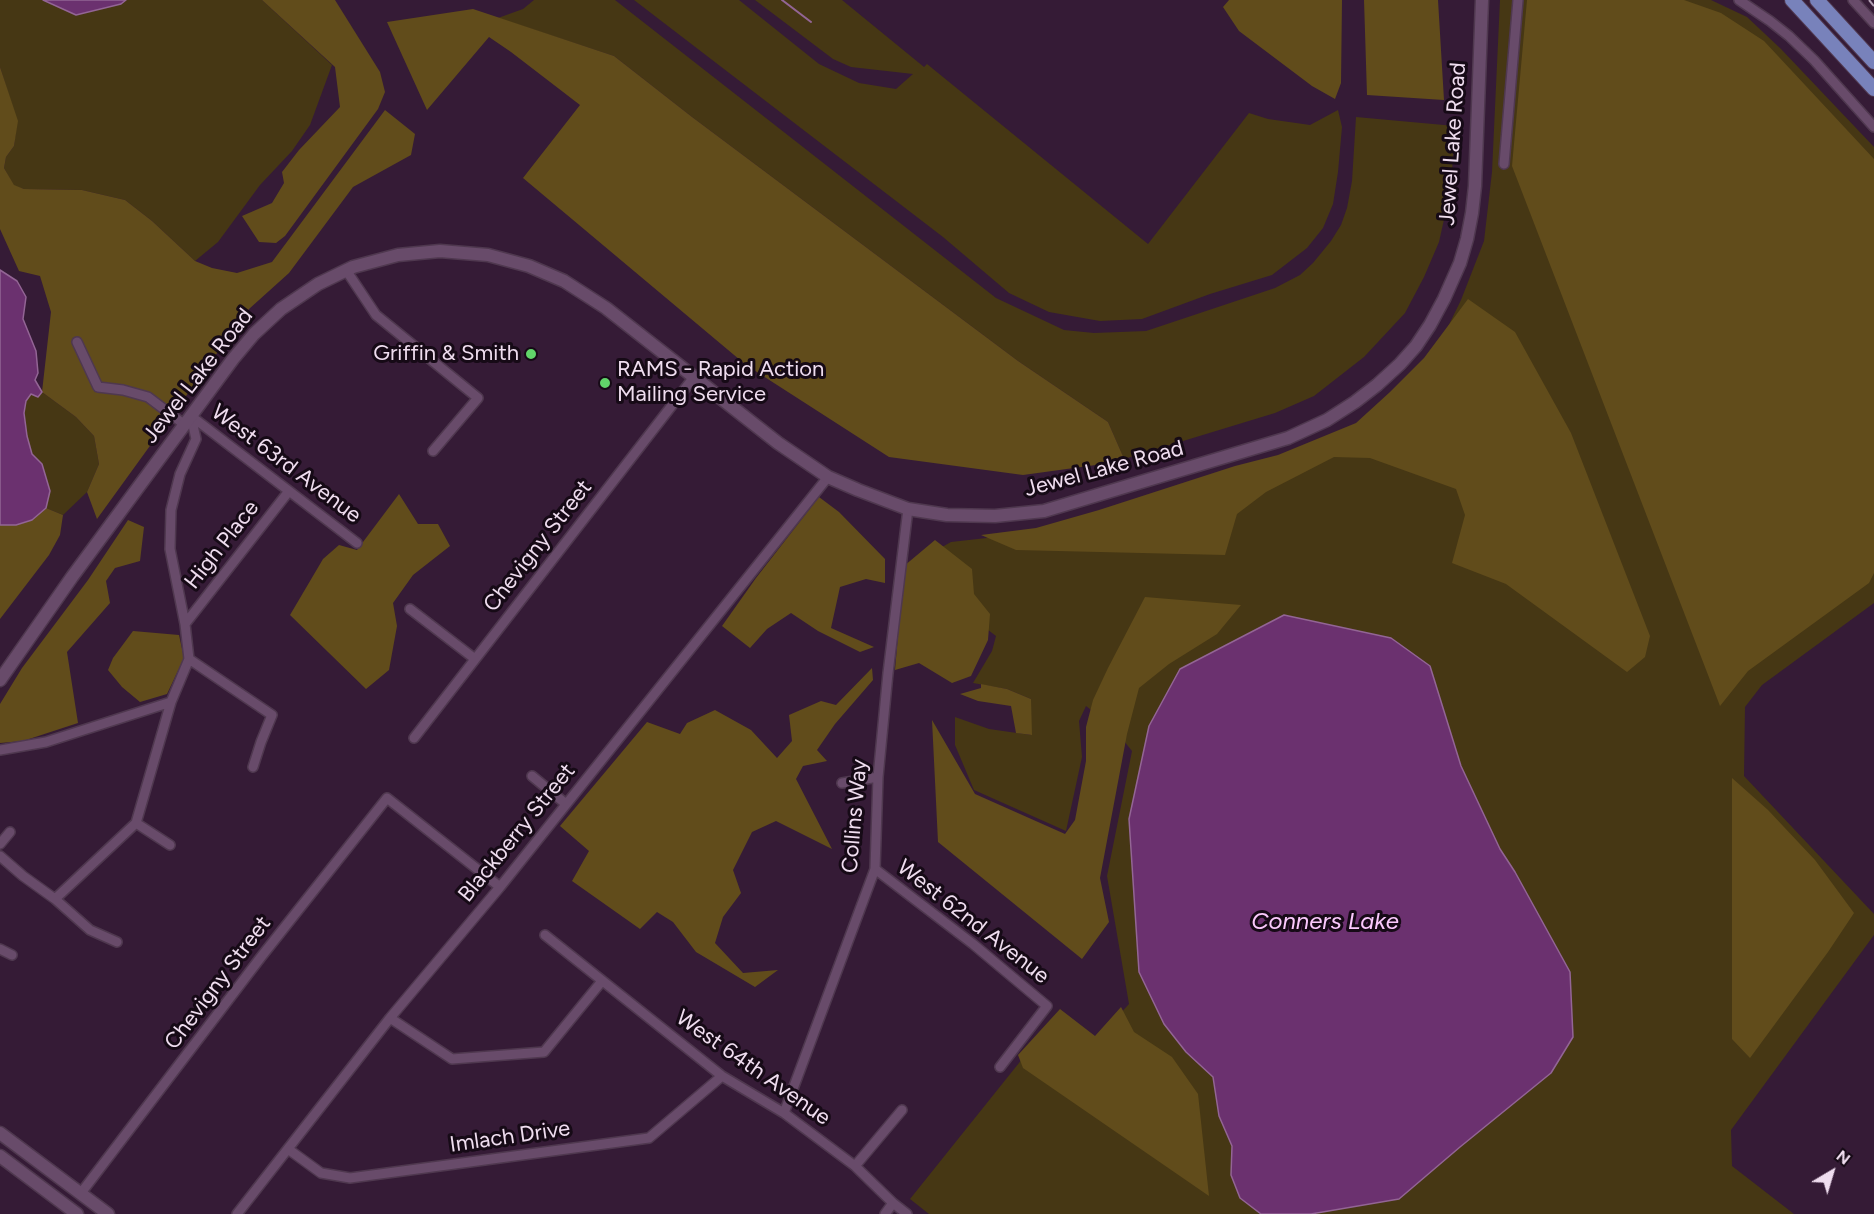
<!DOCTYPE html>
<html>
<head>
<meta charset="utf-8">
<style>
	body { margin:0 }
	#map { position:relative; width:1874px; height:1214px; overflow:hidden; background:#351b36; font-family:Figtree,sans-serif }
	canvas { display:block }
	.north { position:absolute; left:1802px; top:1142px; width:60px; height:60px; -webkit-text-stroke:4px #160a16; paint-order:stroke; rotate:38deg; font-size:16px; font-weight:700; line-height:24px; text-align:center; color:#efddef }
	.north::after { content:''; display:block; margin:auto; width:21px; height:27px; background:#efddef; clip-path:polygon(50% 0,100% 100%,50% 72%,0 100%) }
</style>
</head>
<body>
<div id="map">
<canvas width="1874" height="1214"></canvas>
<div class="north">N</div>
</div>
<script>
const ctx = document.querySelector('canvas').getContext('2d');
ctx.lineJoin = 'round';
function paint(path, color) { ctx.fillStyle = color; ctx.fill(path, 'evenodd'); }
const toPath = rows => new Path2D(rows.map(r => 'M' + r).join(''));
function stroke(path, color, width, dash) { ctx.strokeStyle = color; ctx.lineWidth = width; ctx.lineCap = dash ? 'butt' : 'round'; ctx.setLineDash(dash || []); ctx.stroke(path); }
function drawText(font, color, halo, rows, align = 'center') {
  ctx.font = font + ' Figtree,sans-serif'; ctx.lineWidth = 6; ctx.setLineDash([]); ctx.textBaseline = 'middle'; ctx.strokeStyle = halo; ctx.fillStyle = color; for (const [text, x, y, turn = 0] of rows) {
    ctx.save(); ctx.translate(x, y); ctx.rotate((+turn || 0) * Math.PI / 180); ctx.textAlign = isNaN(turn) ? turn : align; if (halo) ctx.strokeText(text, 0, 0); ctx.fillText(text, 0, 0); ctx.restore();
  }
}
paint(toPath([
	[0,0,43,0,76,15,121,4,126,0,262,0,332,65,310,125,292,151,260,185,218,242,195,261,152,221,125,200,82,190,24,189,14,186,4,168,6,157,14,146,17,121,0,67],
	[534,0,615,0,996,298,1064,330,1094,333,1146,331,1275,288,1300,275,1313,263,1331,241,1341,225,1347,208,1352,181,1356,117,1455,126,1451,188,1439,242,1424,277,1405,313,1364,357,1314,396,1275,413,1124,459,1108,422,1018,361,692,117,614,56,498,18,523,9],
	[634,0,739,0,819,64,859,83,896,89,913,74,851,67,833,59,755,0,842,0,924,67,927,64,1148,244,1249,113,1268,119,1310,125,1338,110,1342,127,1338,172,1333,204,1323,228,1307,248,1272,275,1210,294,1142,319,1100,321,1049,312,1009,293,943,237],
	[1500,0,1711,0,1747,17,1781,49,1874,147,1874,603,1762,685,1745,707,1744,776,1874,914,1874,935,1731,1130,1732,1166,1794,1214,929,1214,910,1199,1059,1013,1096,1040,1129,1004,1107,876,1132,751,1112,726,1086,706,1079,721,1082,757,1066,831,974,790,955,745,955,717,989,729,1031,735,1031,699,1007,689,973,683,992,651,996,636,909,570,926,556,951,542,1040,532,1352,432,1421,372,1444,335,1461,300,1484,241,1492,172],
	[42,392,76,417,94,436,99,464,87,492,63,515,46,508,50,491,42,464,32,455,27,436,24,413,26,401,31,393,38,397]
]), '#463714');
paint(toPath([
	[262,0,335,0,380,72,385,92,378,109,285,236,276,243,259,242,242,216,272,203,284,183,282,172,299,150,340,107,335,67],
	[1229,0,1342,0,1341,83,1335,99,1312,86,1239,31,1223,7],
	[1364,0,1438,0,1444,100,1367,95],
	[1527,0,1684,0,1721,13,1764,41,1874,159,1874,573,1869,583,1748,671,1720,706,1512,166],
	[473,9,614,56,692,117,1018,361,1108,422,1125,461,1023,475,889,457,746,365,523,178,580,105,511,52,489,37,427,110,387,22],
	[0,67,18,121,14,146,6,157,4,168,14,185,24,189,82,190,125,200,152,221,195,261,212,268,237,273,272,262,385,110,415,134,411,155,353,187,289,273,249,309,97,519,87,492,99,464,94,436,76,417,42,392,51,312,40,276,19,271,0,229],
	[1468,299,1515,332,1571,433,1650,636,1645,657,1627,672,1506,584,1452,563,1465,515,1456,489,1370,458,1334,457,1266,492,1237,514,1225,555,1016,550,981,535,1036,528,1099,510,1235,466,1278,455,1356,423,1390,392,1424,358],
	[399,494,418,524,438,524,450,546,413,575,393,603,397,626,389,670,366,689,290,615,323,559,339,545,357,550],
	[819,497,839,512,885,559,885,583,866,579,840,587,831,628,874,647,860,652,818,631,791,613,767,629,750,648,722,626,756,578],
	[46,508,63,515,60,535,49,555,0,619,0,525,16,525,32,520],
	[128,520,144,527,140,561,115,568,106,581,110,603,67,652,78,723,23,741,0,743,0,704,22,668,88,580],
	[935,540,972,569,974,594,990,614,988,640,971,676,952,683,919,663,895,670,904,566],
	[1145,597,1241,605,1217,634,1169,664,1139,688,1127,734,1100,878,1109,922,1082,959,938,842,932,720,975,794,1065,834,1075,820,1086,761,1086,727,1093,700,1108,668],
	[133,631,179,635,184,658,167,694,140,702,122,687,108,670,113,658],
	[872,668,873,680,835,724,817,750,827,761,803,766,796,779,832,849,776,821,752,832,733,870,741,893,723,917,715,943,743,973,778,970,755,987,696,952,673,922,657,912,640,929,572,881,589,851,560,826,647,722,680,734,687,723,715,710,751,730,777,758,792,741,789,715,821,701,836,705],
	[981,684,1007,689,1031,699,1032,735,1016,733,1011,706,978,701,960,694,981,688],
	[1732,778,1768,810,1815,860,1854,913,1828,952,1750,1058,1732,1039],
	[1121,1007,1134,1032,1172,1057,1198,1094,1209,1196,1023,1068,1018,1055,1060,1009,1095,1036]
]), '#614c1b');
const water = toPath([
	[43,0,126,0,121,4,76,15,43,0],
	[0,270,17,281,26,297,23,319,36,351,38,373,35,380,42,392,38,397,31,394,26,401,24,413,27,436,32,454,42,464,50,491,46,508,32,520,16,525,0,525,0,270],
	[1284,615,1391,638,1430,666,1461,766,1500,849,1515,872,1570,972,1573,1037,1551,1073,1460,1147,1399,1199,1311,1214,1261,1214,1240,1198,1231,1175,1232,1146,1219,1116,1213,1077,1186,1052,1164,1024,1139,972,1129,819,1149,726,1180,669,1284,615]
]);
paint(water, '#6b316f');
stroke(water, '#936595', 1.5);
stroke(toPath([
	[782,0,811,22]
]), '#936595', 2);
const minor = toPath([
	[1739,0,1770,21,1789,36,1814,60,1874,127],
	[1853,0,1874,23],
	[1504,164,1518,0],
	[346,270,376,315,478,398,433,451],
	[77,342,98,387,123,390,148,397,185,425],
	[191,416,357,543],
	[410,609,475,659],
	[185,624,289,491],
	[189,659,272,715,261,742,253,767],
	[414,738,694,377],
	[0,750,46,742,171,702],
	[532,776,566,804],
	[842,783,878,777],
	[136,823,170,845],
	[0,844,10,832],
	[0,856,23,876,55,899,90,930,117,942],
	[875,869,973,944,1047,1006,1000,1067],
	[55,899,136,823,171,702,189,659,185,624,170,549,171,510,180,474,196,439,191,416],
	[545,935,722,1076,784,1113,855,1166,893,1203,907,1214],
	[0,949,12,955],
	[390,1018,452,1059,544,1052,602,981],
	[784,1113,875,869,878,777,888,673,908,509],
	[288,1149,321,1173,350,1178,649,1138,722,1076],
	[855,1166,902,1110],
	[81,1193,261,957,387,798,500,887],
	[237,1214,390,1018,500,887,828,477],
	[885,1214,893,1203]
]);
const secondary = toPath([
	[0,680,72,577,233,359,254,334,281,309,318,284,353,267,398,255,440,251,488,255,529,266,564,281,606,308,778,443,828,477,858,490,908,509,947,515,995,516,1044,511,1288,438,1327,420,1355,402,1377,385,1400,364,1416,346,1430,325,1444,299,1460,263,1467,239,1472,213,1475,186,1482,0],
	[0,1133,108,1214],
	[0,1156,77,1214]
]);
const primary = toPath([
	[1792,0,1874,89],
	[1817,0,1874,62]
]);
stroke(minor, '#4f384f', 12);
stroke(secondary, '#4f384f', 15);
stroke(primary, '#4f384f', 16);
stroke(minor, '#684b6a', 9);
stroke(secondary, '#684b6a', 12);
stroke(primary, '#7882bb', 14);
stroke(toPath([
	[1869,0,1874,6]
]), '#b39fb4', 2, [9, 4.5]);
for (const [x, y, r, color] of [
	[531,354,6,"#61d56a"],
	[605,383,6,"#61d56a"]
]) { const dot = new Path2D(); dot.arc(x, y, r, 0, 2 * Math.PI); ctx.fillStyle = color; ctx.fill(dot); stroke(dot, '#160a16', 2); }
drawText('22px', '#efddef', '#160a16', [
	["Jewel Lake Road",1453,144,-86],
	["Jewel Lake Road",198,376,-52],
	["West 63rd Avenue",286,464,37],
	["Jewel Lake Road",1104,469,-15],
	["High Place",222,545,-52],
	["Chevigny Street",538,546,-52],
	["Collins Way",855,816,-85],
	["Blackberry Street",517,833,-51],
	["West 62nd Avenue",973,922,38],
	["Chevigny Street",218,983,-53],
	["West 64th Avenue",753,1068,35],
	["Imlach Drive",510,1137,-8]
]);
drawText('22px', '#efddef', '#160a16', [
	["Griffin & Smith",519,354],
	["RAMS - Rapid Action",617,370,"left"],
	["Mailing Service",617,395,"left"]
], 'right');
drawText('italic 24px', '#fbc9fd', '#160a16', [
	["Conners Lake",1325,922]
]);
</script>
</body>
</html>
